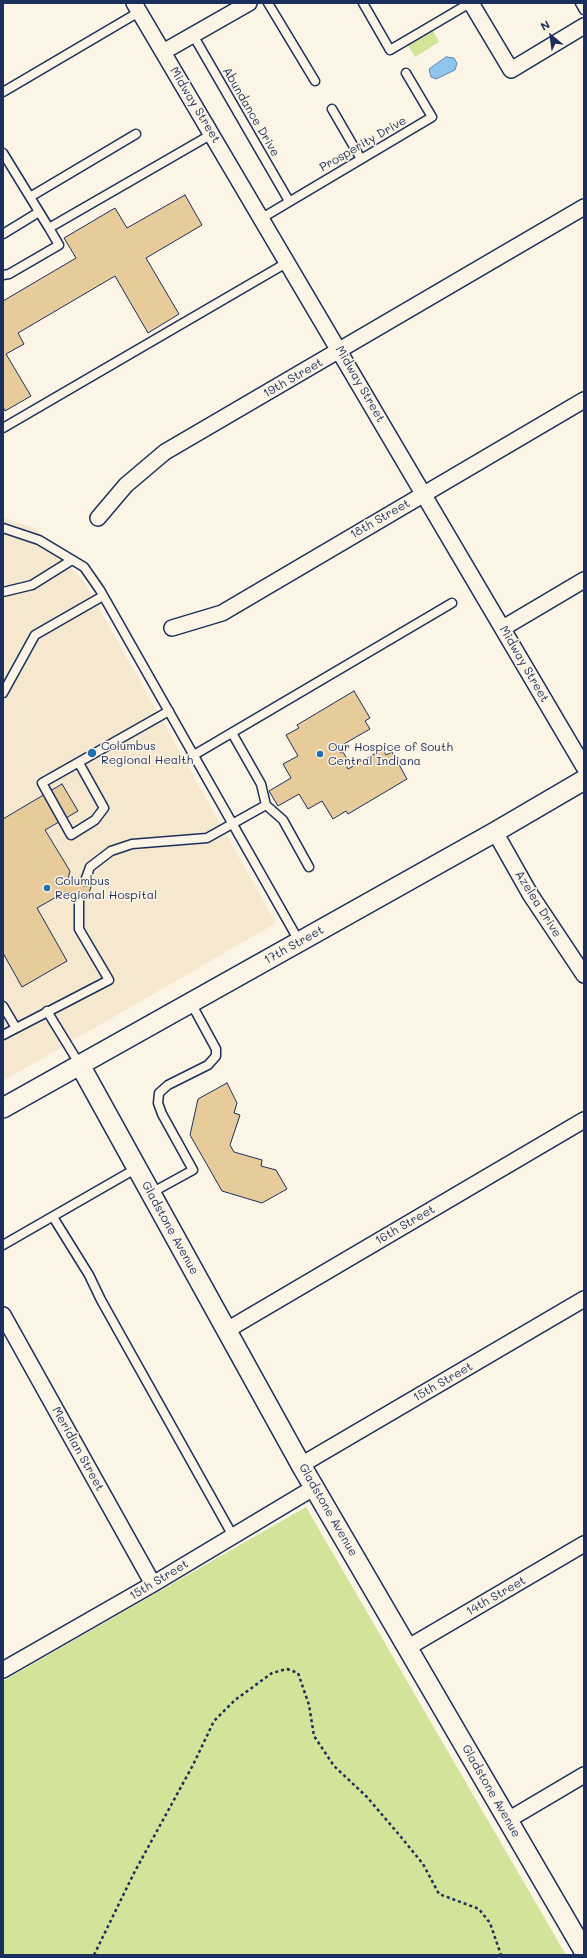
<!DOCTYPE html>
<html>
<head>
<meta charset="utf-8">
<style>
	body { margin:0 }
	#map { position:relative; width:587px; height:1958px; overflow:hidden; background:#fcf5e5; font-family:Mali,sans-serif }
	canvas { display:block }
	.frame { position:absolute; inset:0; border:4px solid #1b2f5e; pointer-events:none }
	.north { position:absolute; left:531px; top:16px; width:40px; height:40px; -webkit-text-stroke:3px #fcf5e5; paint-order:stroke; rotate:331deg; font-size:11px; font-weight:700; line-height:16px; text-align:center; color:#1b2f5e }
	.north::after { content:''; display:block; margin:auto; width:14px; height:18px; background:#1b2f5e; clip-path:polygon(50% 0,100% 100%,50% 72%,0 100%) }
</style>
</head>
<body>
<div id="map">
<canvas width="587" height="1958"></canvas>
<div class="frame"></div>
<div class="north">N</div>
</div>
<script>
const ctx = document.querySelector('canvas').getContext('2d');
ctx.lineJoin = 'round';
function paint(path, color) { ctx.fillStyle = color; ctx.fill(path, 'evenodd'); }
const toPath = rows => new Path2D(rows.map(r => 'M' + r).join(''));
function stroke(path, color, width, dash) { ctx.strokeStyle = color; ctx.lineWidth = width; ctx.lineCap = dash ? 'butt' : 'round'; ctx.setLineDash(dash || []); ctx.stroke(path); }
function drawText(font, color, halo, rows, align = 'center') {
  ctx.font = font + ' Mali,sans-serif'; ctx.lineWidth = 3; ctx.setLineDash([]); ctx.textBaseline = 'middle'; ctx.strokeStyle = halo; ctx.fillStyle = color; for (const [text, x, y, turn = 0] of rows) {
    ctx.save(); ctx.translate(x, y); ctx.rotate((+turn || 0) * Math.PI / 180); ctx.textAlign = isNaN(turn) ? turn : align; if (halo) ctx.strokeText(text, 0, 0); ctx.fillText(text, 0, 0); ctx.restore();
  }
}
paint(toPath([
	[3,518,35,528,85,583,276,923,3,1081]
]), '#f6e8cf');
paint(toPath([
	[432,29,439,42,415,57,407,44],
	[306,1507,566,1955,3,1955,3,1681]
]), '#d1e499');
const water = toPath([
	[446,57,454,58,457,63,455,70,436,79,431,77,429,69,446,57]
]);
paint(water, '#8ec5ed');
stroke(water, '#6089b4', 1);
const building = toPath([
	[185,195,202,225,146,258,179,314,148,333,115,276,18,333,24,344,6,354,31,396,5,411,3,407,3,301,76,258,64,238,115,208,127,228,185,195],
	[354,691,370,718,365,721,370,729,337,748,340,753,343,752,349,763,346,765,348,769,383,749,386,755,392,752,407,779,348,814,346,811,333,819,322,801,308,809,299,794,278,806,269,791,291,778,283,764,298,756,286,735,299,728,297,725,354,691],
	[62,784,78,811,45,830,70,871,68,879,92,883,88,897,65,892,37,908,67,961,22,987,3,953,3,819,62,784],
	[227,1083,237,1103,234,1113,240,1115,230,1145,234,1152,262,1160,261,1166,276,1170,287,1189,262,1203,222,1191,190,1135,198,1099,227,1083]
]);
paint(building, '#e7cb9b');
stroke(building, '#1b2f5e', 1);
const service = toPath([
	[268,3,315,81],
	[363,3,390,50,470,3],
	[580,3,584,10],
	[193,35,289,201],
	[3,92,139,12],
	[332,109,361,159],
	[3,153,49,228,212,134],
	[30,197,136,134],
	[262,218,432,117,406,73],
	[3,234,39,212],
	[3,275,9,274,59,245,49,228],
	[3,428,288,262],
	[3,528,39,540,84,567,100,590,299,941],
	[3,592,32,585,72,560],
	[3,693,35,635,103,596],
	[232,733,261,784,266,805,283,820,309,867],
	[194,755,452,603],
	[79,763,104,808,95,820,71,835,42,783,169,711],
	[85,881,90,867,111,851,132,844,207,838,266,805],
	[3,1006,16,1028],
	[47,1011,80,1065],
	[3,1035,109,980,79,929,79,898],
	[151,1193,193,1170,162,1114,158,1103,159,1093,168,1085,208,1065,216,1056,216,1049,191,1003],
	[53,1217,89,1275,101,1300,233,1536],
	[3,1245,137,1168]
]);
const minor = toPath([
	[134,3,584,767],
	[471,3,511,70,584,26],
	[163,52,249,3],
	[98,518,126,485,165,452,584,207],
	[172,628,222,613,584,400],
	[503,628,584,580],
	[495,832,530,894,584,975],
	[3,1315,153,1584],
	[227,1330,584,1120],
	[301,1465,584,1299],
	[407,1648,584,1544],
	[3,1670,153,1584,315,1487],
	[508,1820,584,1775]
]);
const tertiary = toPath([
	[80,1065,301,1465,584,1951],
	[3,1108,495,832,584,780]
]);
stroke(service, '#1b2f5e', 11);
stroke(minor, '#1b2f5e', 18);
stroke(tertiary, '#1b2f5e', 22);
stroke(toPath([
	[94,1955,134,1873,193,1765,214,1721,235,1700,272,1673,287,1669,298,1673,309,1705,314,1736,334,1766,367,1797,401,1837,423,1864,439,1894,479,1909,490,1923,501,1955]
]), '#1b2f5e', 2.5, [3, 3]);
stroke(service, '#fcf5e5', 8);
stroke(minor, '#fcf5e5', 15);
stroke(tertiary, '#fcf5e5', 19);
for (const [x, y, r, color] of [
	[92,753,5,"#1f6fb2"],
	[320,754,4,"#1f6fb2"],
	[47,888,4,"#1f6fb2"]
]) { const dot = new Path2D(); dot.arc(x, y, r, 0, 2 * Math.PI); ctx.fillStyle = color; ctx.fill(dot); stroke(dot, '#fcf5e5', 1.5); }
drawText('12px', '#1b2f5e', '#fcf5e5', [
	["Midway Street",195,105,59],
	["Abundance Drive",251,112,60],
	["Prosperity Drive",363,144,-30],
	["19th Street",293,378,-30],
	["Midway Street",360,384,60],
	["18th Street",380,519,-30],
	["Midway Street",524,664,60],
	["Azelea Drive",538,904,58],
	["17th Street",294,945,-29],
	["16th Street",405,1225,-30],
	["Gladstone Avenue",170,1228,61],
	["15th Street",443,1382,-30],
	["Meridian Street",78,1449,61],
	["Gladstone Avenue",328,1510,60],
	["15th Street",159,1580,-31],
	["14th Street",496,1596,-30],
	["Gladstone Avenue",491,1791,60]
]);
drawText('12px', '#1b2f5e', '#fcf5e5', [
	["Columbus",101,746],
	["Regional Health",101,760],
	["Our Hospice of South",328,747],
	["Central Indiana",328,761],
	["Columbus",55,881],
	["Regional Hospital",55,895]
], 'left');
</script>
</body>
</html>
